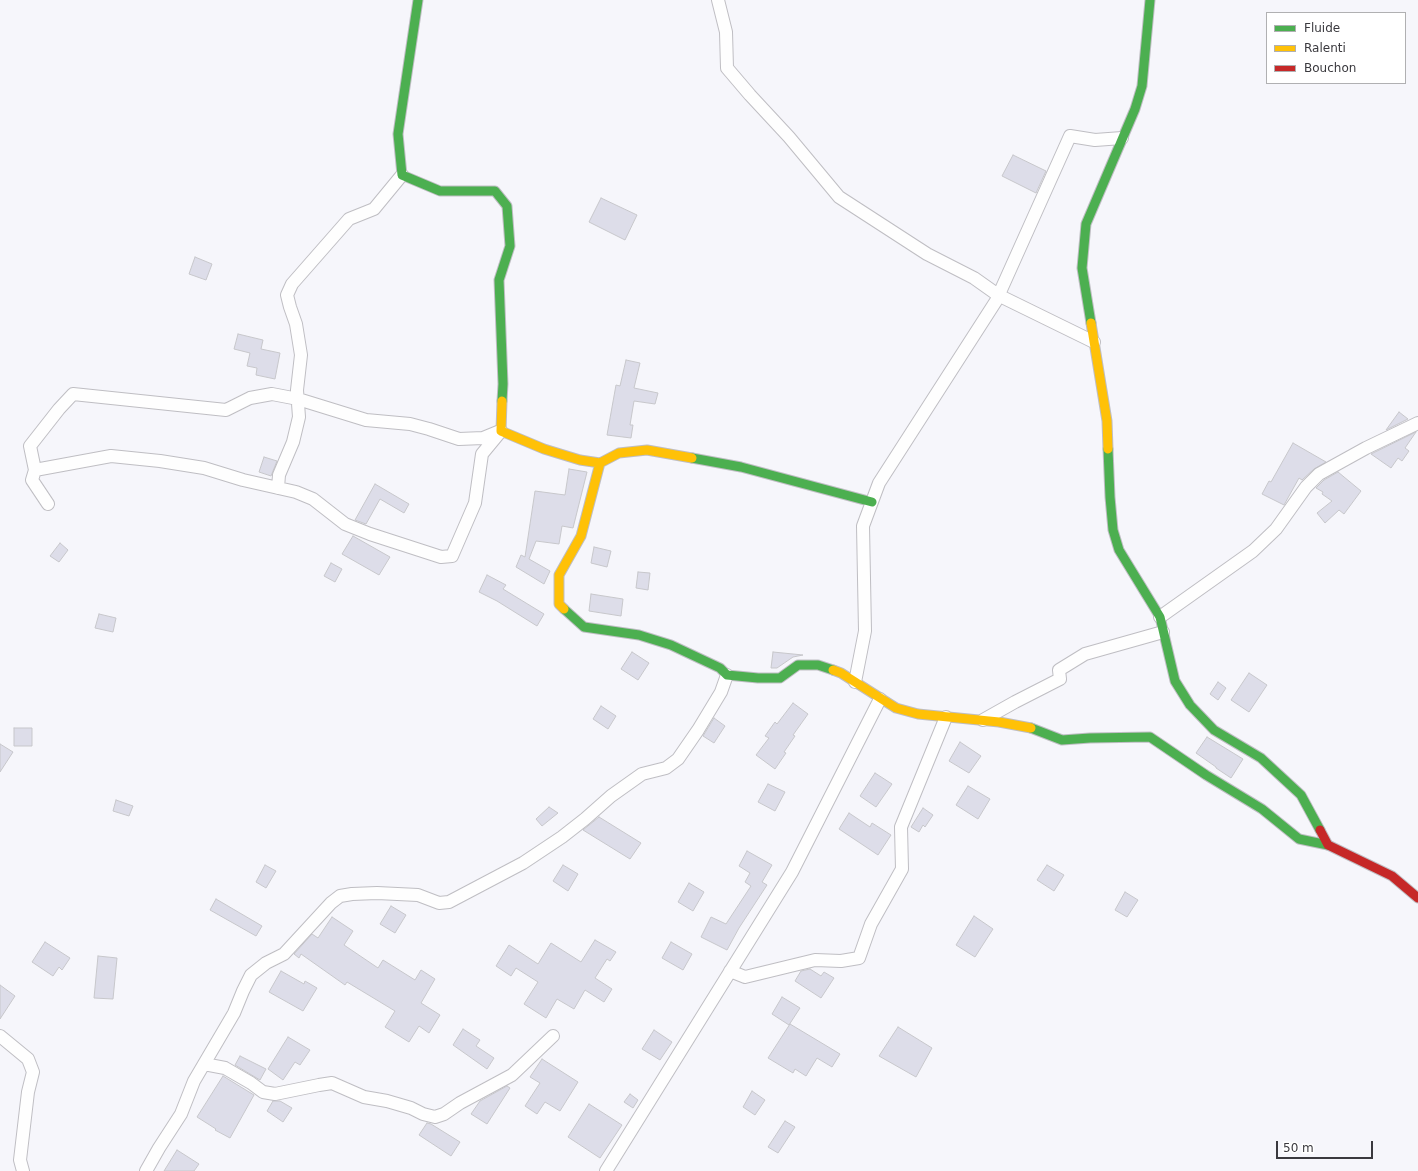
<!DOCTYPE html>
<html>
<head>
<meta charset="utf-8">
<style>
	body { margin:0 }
	#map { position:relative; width:1418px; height:1171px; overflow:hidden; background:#f6f6fb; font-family:"DejaVu Sans",sans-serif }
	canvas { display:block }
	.legend { position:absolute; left:1266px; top:12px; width:140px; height:72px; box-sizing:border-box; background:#fff; border:1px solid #b0b0b2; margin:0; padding:5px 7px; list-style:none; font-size:12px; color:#3a393e }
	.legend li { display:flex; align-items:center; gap:8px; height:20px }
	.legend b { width:20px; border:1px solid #b0b0b2 }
	.scale { position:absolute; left:1276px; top:1141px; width:97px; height:18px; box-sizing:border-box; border:2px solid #3a393e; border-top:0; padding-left:5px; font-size:12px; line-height:14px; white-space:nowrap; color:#3a393e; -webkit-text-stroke:3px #fff; paint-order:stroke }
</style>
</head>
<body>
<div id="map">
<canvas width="1418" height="1171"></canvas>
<ul class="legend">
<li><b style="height:5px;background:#4caf50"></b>Fluide</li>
<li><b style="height:5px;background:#ffc107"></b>Ralenti</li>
<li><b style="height:5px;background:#c62828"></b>Bouchon</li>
</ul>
<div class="scale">50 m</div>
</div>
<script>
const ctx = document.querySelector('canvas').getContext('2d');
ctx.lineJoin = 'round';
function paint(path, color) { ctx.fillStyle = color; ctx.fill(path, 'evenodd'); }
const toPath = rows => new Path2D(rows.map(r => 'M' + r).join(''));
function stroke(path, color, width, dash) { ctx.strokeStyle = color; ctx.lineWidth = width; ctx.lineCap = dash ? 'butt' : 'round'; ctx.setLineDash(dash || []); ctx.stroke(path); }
const building = toPath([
	[1013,155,1046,171,1036,193,1002,176,1013,155],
	[601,198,637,215,625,240,589,222,601,198],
	[195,257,212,264,206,280,189,274,195,257],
	[238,334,263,340,261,349,280,353,275,379,256,375,257,368,247,366,250,353,234,349,238,334],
	[626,360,640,363,634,388,658,393,655,404,634,401,630,425,633,425,631,438,607,435,616,385,620,386,626,360],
	[1399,412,1408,419,1386,430,1399,412],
	[1416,432,1405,448,1409,451,1402,461,1398,458,1391,468,1371,454,1416,432],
	[1293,443,1326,462,1314,469,1302,480,1299,478,1284,505,1262,494,1269,481,1271,482,1293,443],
	[264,457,277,461,271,476,259,472,264,457],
	[569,469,587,472,573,528,562,526,559,544,536,541,529,559,550,571,544,584,516,567,521,555,525,557,535,491,565,495,569,469],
	[1338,472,1361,491,1344,514,1339,510,1325,523,1317,513,1332,501,1322,494,1323,492,1316,488,1324,480,1338,472],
	[375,484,409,504,404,513,380,499,366,524,355,520,375,484],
	[353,536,390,557,379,575,342,554,353,536],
	[60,543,68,550,59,562,50,556,60,543],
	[594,547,611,551,607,567,591,563,594,547],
	[331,563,342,569,335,582,324,576,331,563],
	[638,572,650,573,648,590,636,588,638,572],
	[487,575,506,585,503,589,544,614,537,626,497,601,479,592,487,575],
	[591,594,623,599,621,616,589,611,591,594],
	[99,614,116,618,113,632,95,628,99,614],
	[632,652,649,663,638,680,621,669,632,652],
	[773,652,803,655,793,657,777,668,771,668,773,652],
	[1249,673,1267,685,1249,712,1231,700,1249,673],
	[1218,682,1226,688,1218,700,1210,694,1218,682],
	[793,703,808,714,793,735,795,736,784,752,786,753,775,769,756,755,769,738,765,736,775,722,777,724,793,703],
	[601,706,616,716,608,729,593,719,601,706],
	[714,718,725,726,714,743,703,736,714,718],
	[14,728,32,728,32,746,14,746,14,728],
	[1207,737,1243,759,1231,778,1216,768,1216,767,1196,753,1207,737],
	[960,742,981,756,969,773,949,761,960,742],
	[0,744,13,752,0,772,0,744],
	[875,773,892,784,876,807,860,796,875,773],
	[768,784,785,792,775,811,758,802,768,784],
	[968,786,990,799,978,819,956,805,968,786],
	[116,800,133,806,129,816,113,811,116,800],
	[549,807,558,813,542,826,536,819,549,807],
	[923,808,933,815,925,827,923,825,919,832,911,827,923,808],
	[849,813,870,827,872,823,891,835,878,855,839,829,849,813],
	[599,817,641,843,630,859,583,830,599,817],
	[747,851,772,865,762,882,767,885,739,928,727,950,701,937,711,917,726,924,751,886,745,882,750,873,739,866,747,851],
	[265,865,276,871,266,888,256,882,265,865],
	[563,865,578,874,568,891,553,881,563,865],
	[1047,865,1064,875,1054,891,1037,880,1047,865],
	[689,883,704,892,693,911,678,902,689,883],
	[1125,892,1138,900,1127,917,1115,910,1125,892],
	[216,899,262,926,256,936,210,910,216,899],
	[391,906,406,915,395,933,380,924,391,906],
	[974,916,993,929,975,957,956,945,974,916],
	[332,917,353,931,344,945,378,968,383,960,415,980,421,970,435,979,421,1003,440,1015,429,1033,419,1026,409,1042,385,1027,395,1011,347,982,345,985,301,954,299,958,294,954,312,934,318,938,332,917],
	[595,940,616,952,610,961,607,959,595,978,612,989,604,1002,585,990,574,1009,557,999,546,1018,524,1004,538,982,516,968,511,976,496,966,509,945,538,964,551,943,581,962,595,940],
	[45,942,70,958,62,970,59,967,53,976,32,962,45,942],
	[671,942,692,954,683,970,662,958,671,942],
	[98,956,117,958,113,999,94,998,98,956],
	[810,969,821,976,824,972,834,978,821,998,795,981,801,971,810,969],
	[281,971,304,984,305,981,317,988,303,1011,269,992,281,971],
	[0,985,15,996,0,1019,0,985],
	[782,997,800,1008,789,1025,772,1014,782,997],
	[790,1024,840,1054,832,1067,817,1058,806,1076,795,1069,793,1073,768,1058,790,1024],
	[898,1027,932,1048,916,1077,879,1056,898,1027],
	[463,1029,480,1040,476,1046,494,1058,487,1069,453,1045,463,1029],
	[654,1030,672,1042,660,1060,642,1049,654,1030],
	[288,1037,310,1050,300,1065,295,1062,283,1080,268,1069,288,1037],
	[240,1056,266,1069,260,1080,235,1065,240,1056],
	[542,1059,578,1082,560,1111,545,1102,537,1114,525,1106,540,1083,530,1077,542,1059],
	[223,1076,254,1095,230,1138,215,1130,216,1129,197,1117,223,1076],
	[507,1086,510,1088,487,1124,471,1114,480,1101,507,1086],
	[752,1091,765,1100,755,1115,743,1107,752,1091],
	[630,1094,638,1100,633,1108,624,1102,630,1094],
	[273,1101,280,1101,292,1108,283,1122,267,1111,273,1101],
	[589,1104,622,1125,600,1158,568,1137,589,1104],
	[785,1121,795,1127,778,1153,768,1147,785,1121],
	[427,1123,431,1124,460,1142,451,1156,419,1135,427,1123],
	[177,1150,199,1164,194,1171,164,1171,177,1150]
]);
paint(building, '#dddde9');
stroke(building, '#c7c7cb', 1);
const street = toPath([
	[718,0,726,32,727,68,750,95,789,137,839,197,927,254,974,278,998,295,1094,342],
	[35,470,111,456,160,461,204,468,243,480,296,492,313,499,345,524,370,534,441,557,452,556,475,503,482,454,501,431],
	[278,488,279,475,293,442,299,417,297,390,301,355,296,324,290,307,287,295,292,284,349,219,374,209,402,175],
	[48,504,32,480,35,470,30,446,59,409,73,394,226,410,250,398,272,394,298,399,366,420,410,424,429,429,459,439,483,438,500,431],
	[1160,617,1253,551,1276,529,1306,487,1319,474,1366,448,1418,423],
	[855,682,865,631,863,526,879,483,996,301,1070,136,1095,140,1122,138],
	[983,720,1015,702,1060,679,1059,670,1085,654,1163,632],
	[730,971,745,977,815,960,841,961,859,958,871,924,902,869,901,827,946,717],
	[0,1036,28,1059,33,1072,28,1092,20,1160,23,1171],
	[204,1064,225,1068,251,1083,263,1092,275,1094,319,1085,332,1083,364,1097,387,1101,411,1108,423,1114,435,1117,444,1114,460,1103,512,1075,553,1036],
	[146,1171,159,1148,181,1114,194,1081,234,1013,243,991,251,975,266,963,284,954,331,903,340,896,352,894,377,893,418,895,439,903,449,902,523,863,562,837,585,819,611,796,642,774,666,768,678,759,698,730,721,692,727,675],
	[606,1171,792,872,880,699]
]);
const fast = toPath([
	[418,0,398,134,402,175,440,191,495,191,507,206,510,246,499,280,503,384,502,401],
	[1091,323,1082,268,1086,224,1135,109,1142,86,1150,0],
	[1108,449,1110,497,1113,530,1119,550,1160,617,1175,681,1190,705,1214,730,1261,758,1301,795,1320,830],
	[692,458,741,467,872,502],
	[564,609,584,627,639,635,671,645,720,668,727,675,758,678,780,678,798,665,818,665,833,670],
	[1031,728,1062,740,1090,738,1150,737,1206,775,1262,809,1299,839,1328,845]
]);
const slow = toPath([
	[1091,323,1107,421,1108,449],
	[502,401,501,431,544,449,580,460,600,463,619,453,647,450,692,458],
	[564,609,559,604,559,575,581,536,600,463],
	[833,670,841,673,896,708,918,714,999,722,1031,728]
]);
const jam = toPath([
	[1320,830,1328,845,1392,876,1418,898]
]);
stroke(street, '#bfbec3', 14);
stroke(fast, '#bfbec3', 11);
stroke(slow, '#bfbec3', 11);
stroke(jam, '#bfbec3', 11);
stroke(street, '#fefefe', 12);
stroke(fast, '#4caf50', 9);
stroke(slow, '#ffc107', 9);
stroke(jam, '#c62828', 9);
</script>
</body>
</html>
